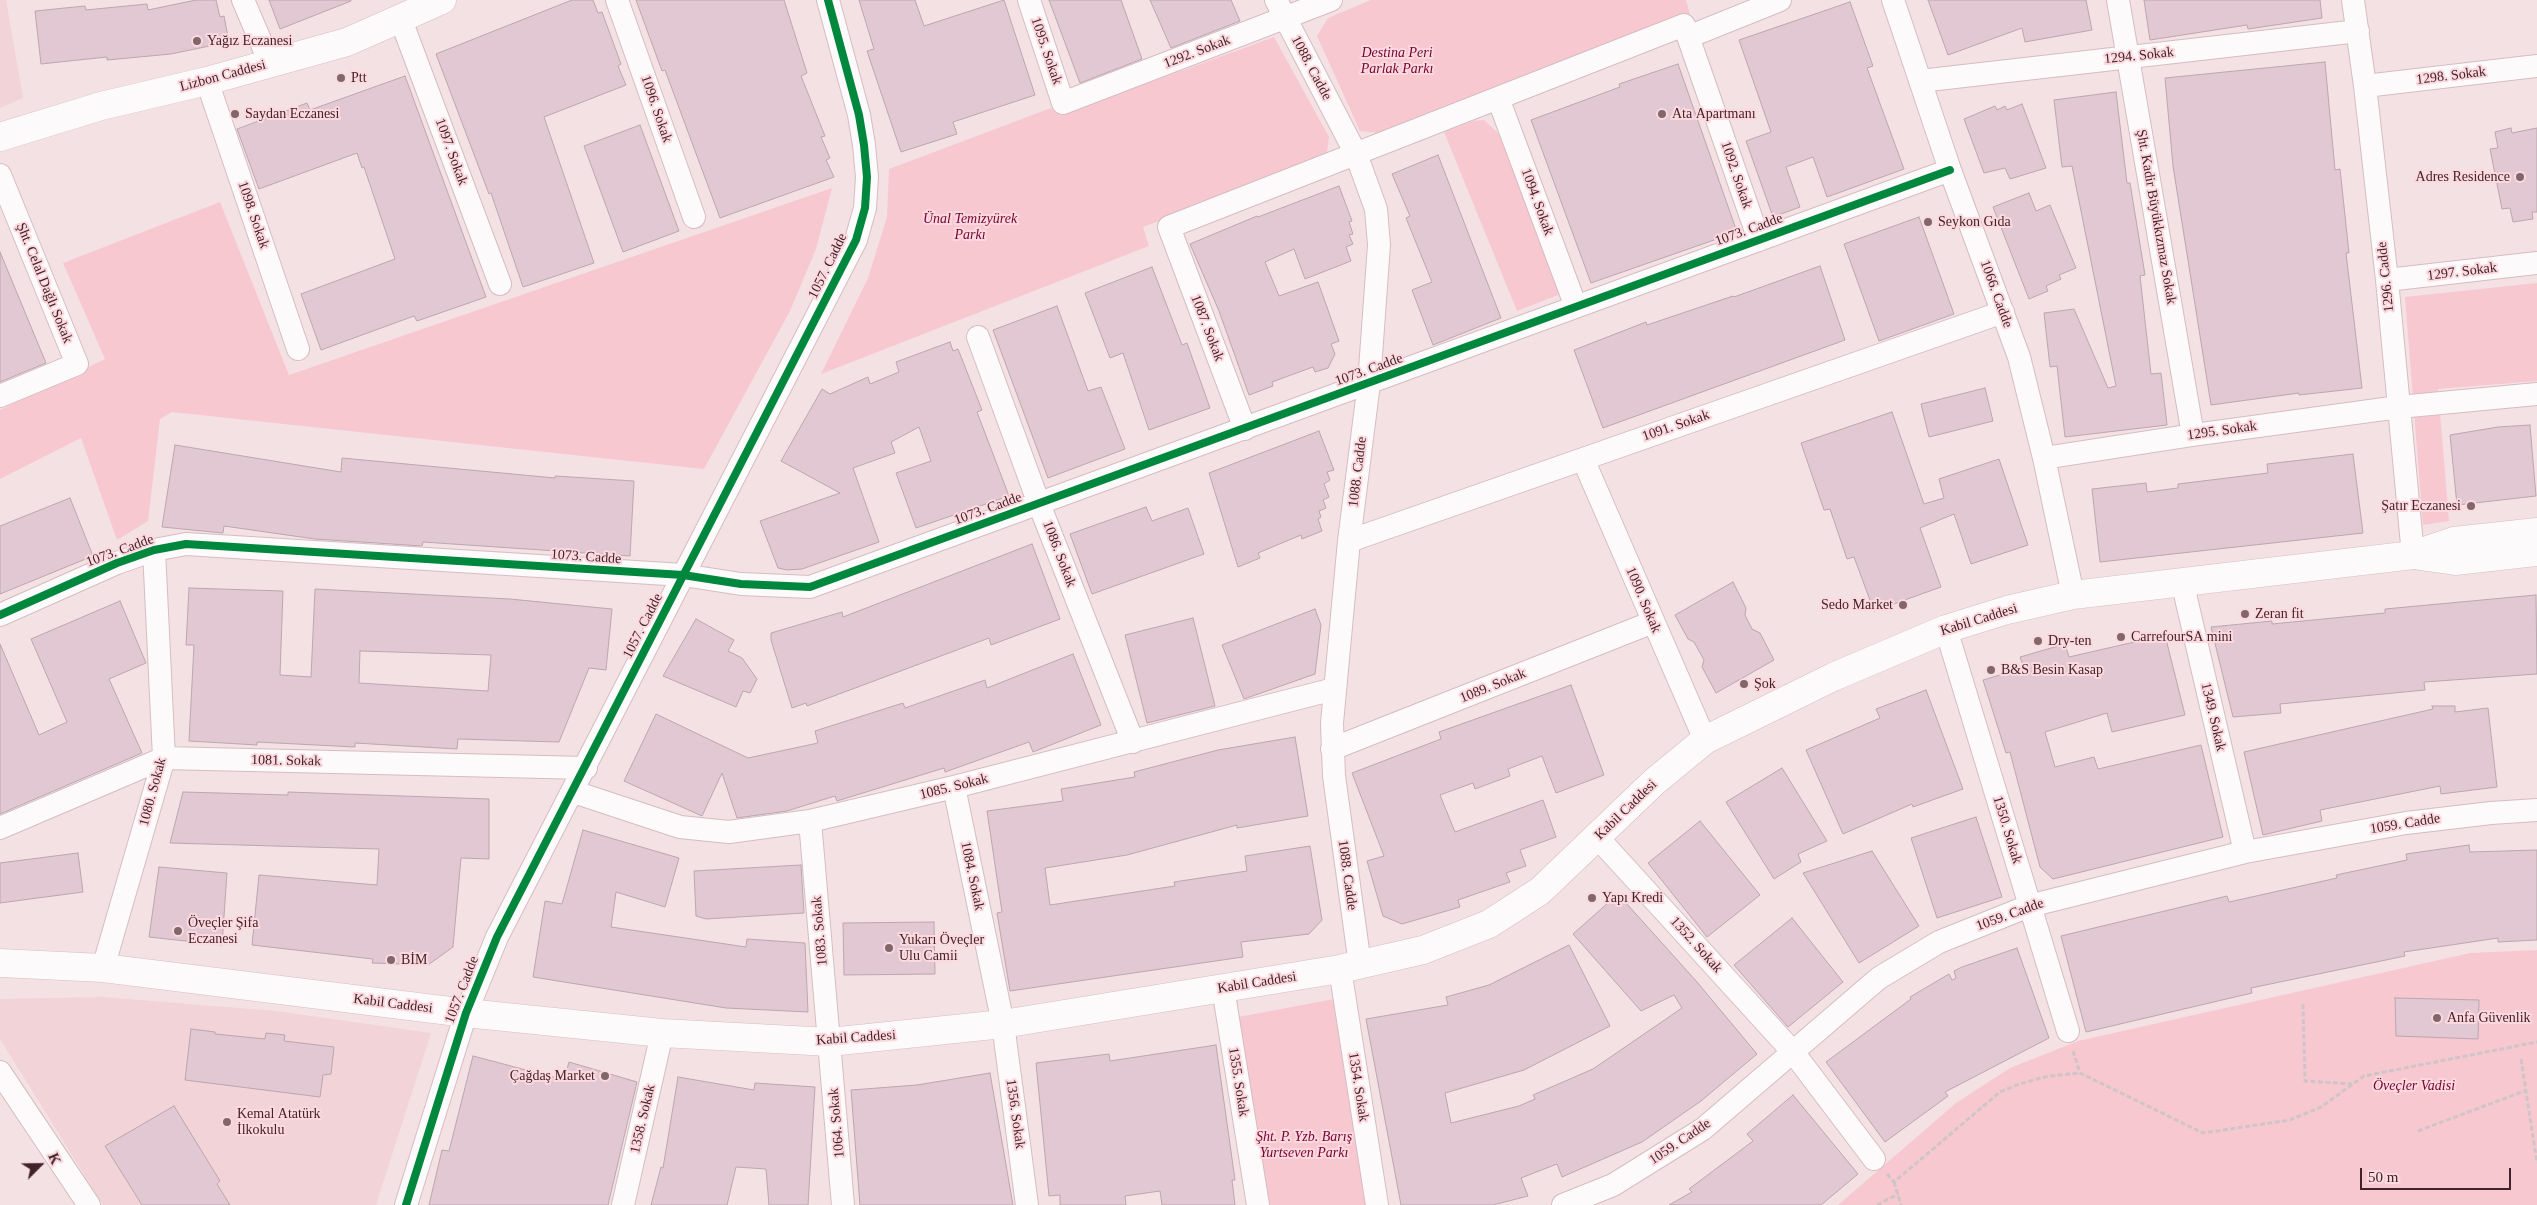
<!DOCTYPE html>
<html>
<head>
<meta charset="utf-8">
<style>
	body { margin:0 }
	#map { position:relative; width:2537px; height:1205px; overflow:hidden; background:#f4e1e4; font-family:Georgia,serif }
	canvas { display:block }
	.north { position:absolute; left:15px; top:1140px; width:50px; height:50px; -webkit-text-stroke:4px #fcd9df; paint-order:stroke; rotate:67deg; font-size:14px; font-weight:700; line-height:20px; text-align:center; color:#43232a }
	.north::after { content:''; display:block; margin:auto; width:18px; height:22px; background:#43232a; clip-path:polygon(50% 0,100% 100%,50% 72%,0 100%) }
	.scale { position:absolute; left:2360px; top:1168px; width:151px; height:22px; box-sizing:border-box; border:2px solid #43232a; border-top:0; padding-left:6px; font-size:15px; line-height:18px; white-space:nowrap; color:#43232a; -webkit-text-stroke:4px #fcd9df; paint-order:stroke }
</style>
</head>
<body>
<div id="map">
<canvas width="2537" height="1205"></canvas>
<div class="north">K</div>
<div class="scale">50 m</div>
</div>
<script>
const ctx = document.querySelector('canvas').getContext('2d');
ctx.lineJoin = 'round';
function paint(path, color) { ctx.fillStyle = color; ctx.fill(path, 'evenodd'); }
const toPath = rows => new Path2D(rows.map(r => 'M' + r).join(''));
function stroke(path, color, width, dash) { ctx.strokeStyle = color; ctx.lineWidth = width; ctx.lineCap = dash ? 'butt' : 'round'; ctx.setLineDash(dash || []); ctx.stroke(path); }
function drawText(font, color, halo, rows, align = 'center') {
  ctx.font = font + ' Georgia,serif'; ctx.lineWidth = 4; ctx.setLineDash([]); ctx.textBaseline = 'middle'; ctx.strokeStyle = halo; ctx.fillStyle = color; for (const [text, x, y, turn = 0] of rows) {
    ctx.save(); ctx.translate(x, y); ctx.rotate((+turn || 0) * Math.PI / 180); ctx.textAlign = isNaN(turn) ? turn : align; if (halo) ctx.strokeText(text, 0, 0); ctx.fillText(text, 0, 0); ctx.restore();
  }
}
paint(toPath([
	[0,0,6,0,7,6,23,98,0,108],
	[102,997,276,1011,431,1033,376,1205,103,1205,0,1039,0,999]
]), '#f1d3d8');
paint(toPath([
	[1371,0,1686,0,1690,14,1379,133,1360,131,1317,36,1328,18],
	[1274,37,1329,137,1326,159,1143,227,1149,246,821,374,868,278,887,217,889,169,1051,108,1061,115],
	[1484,120,1498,133,1563,293,1517,311,1444,132,1473,121],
	[832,188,816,249,790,311,704,469,172,412,160,419,148,521,117,540,81,438,0,479,0,410,105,359,63,263,220,202,289,375],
	[2537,283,2537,381,2438,389,2449,521,2423,525,2405,297],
	[2537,950,2537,1205,1838,1205,1956,1103,2010,1068,2078,1041,2470,953],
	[1334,999,1367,1205,1260,1205,1233,1018]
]), '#f8c8d1');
const building = toPath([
	[196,0,216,0,220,17,224,16,229,42,171,54,107,60,107,57,41,64,35,11,85,6,86,10,147,4,148,10,196,0],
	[269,0,351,0,351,1,280,29,269,0],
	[572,0,593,0,598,13,602,12,621,64,618,66,626,85,544,117,594,263,523,287,491,193,489,194,436,54,572,0],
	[636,0,784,0,807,73,801,76,825,136,821,137,830,158,826,160,834,177,720,218,665,70,662,71,636,0],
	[859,0,915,0,924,26,1004,0,1035,95,953,122,957,134,901,152,867,51,874,49,859,0],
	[1049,0,1121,0,1142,59,1080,83,1049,0],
	[1150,0,1231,0,1240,21,1171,48,1150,0],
	[1928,0,2086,0,2092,30,2025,42,2022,28,1948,55,1928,0],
	[2144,0,2320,0,2322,18,2248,29,2247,25,2150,40,2144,0],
	[1850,2,1873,66,1867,68,1904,169,1827,197,1813,157,1786,167,1800,207,1773,217,1746,141,1771,132,1739,40,1850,2],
	[2325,62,2335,170,2340,169,2349,253,2346,253,2362,388,2299,395,2299,393,2211,405,2173,166,2165,78,2325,62],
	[1678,64,1737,232,1591,283,1531,120,1620,87,1619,84,1678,64],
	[405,76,486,297,417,321,414,316,321,350,301,294,395,259,364,167,362,168,357,153,259,189,237,129,307,103,310,110,405,76],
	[2116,92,2127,183,2130,183,2145,275,2140,276,2151,374,2161,373,2167,425,2065,437,2057,366,2050,367,2044,313,2074,309,2108,388,2116,386,2072,166,2062,167,2054,100,2116,92],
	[2022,104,2046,168,2010,179,2005,168,1984,173,1964,119,1995,106,1997,110,2005,106,2007,110,2022,104],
	[640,125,679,231,623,252,584,146,640,125],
	[2511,128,2512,133,2537,128,2537,212,2532,212,2533,219,2513,222,2510,208,2502,209,2490,149,2498,148,2495,132,2511,128],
	[1438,155,1501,318,1433,345,1412,290,1432,282,1406,218,1410,216,1392,174,1438,155],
	[1339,186,1352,221,1349,222,1353,234,1349,235,1353,244,1346,247,1351,261,1305,279,1294,249,1265,262,1279,296,1318,282,1339,341,1331,344,1335,354,1328,368,1315,372,1313,367,1272,382,1273,386,1249,395,1219,311,1190,244,1257,216,1258,217,1339,186],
	[2029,193,2036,211,2050,205,2076,268,2059,275,2061,279,2046,286,2048,291,2029,299,1993,207,2029,193],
	[1919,217,1954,314,1879,341,1844,244,1919,217],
	[0,252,46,363,0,382,0,252],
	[1820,266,1845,340,1603,428,1574,350,1646,322,1647,325,1733,296,1734,297,1820,266],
	[1152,267,1182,345,1187,343,1210,408,1149,430,1123,353,1110,358,1085,293,1152,267],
	[1057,306,1088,391,1101,387,1125,449,1048,478,993,330,1057,306],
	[950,342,953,351,958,349,982,410,977,412,1009,496,916,528,896,473,931,461,919,427,891,442,895,453,853,468,879,542,802,569,787,570,778,568,760,521,840,493,781,461,822,389,830,394,868,377,870,384,899,372,896,362,950,342],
	[1985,388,1993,421,1929,437,1921,404,1985,388],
	[1892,412,1924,504,1944,498,1939,479,1999,459,2028,545,1971,564,1954,514,1920,528,1941,587,1874,611,1854,557,1847,559,1830,509,1824,510,1801,443,1892,412],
	[2530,425,2536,496,2457,505,2450,435,2498,427,2530,425],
	[1319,431,1334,470,1327,472,1330,480,1324,484,1329,497,1323,500,1326,508,1319,511,1321,517,1318,519,1322,531,1302,539,1301,535,1258,553,1260,558,1238,567,1209,473,1319,431],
	[175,445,341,472,342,458,555,478,555,476,634,481,630,556,423,542,422,546,315,539,224,526,223,533,162,527,175,445],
	[2353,454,2363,533,2100,562,2092,489,2146,483,2147,492,2178,488,2178,484,2268,473,2267,464,2353,454],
	[70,498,93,556,0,594,0,526,70,498],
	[1146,507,1152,521,1188,508,1204,554,1092,594,1070,534,1146,507],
	[1032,544,1060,619,991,645,989,638,807,706,806,703,792,708,771,640,771,633,842,612,843,617,1032,544],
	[1733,582,1746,608,1745,615,1752,629,1760,633,1774,660,1716,693,1702,667,1704,660,1694,642,1688,639,1675,615,1733,582],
	[189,588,283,591,280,675,311,677,315,589,510,599,612,609,606,670,589,668,559,742,458,739,457,749,355,743,355,747,257,742,257,745,189,741,194,645,186,645,189,588],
	[360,651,491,655,488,691,359,683,360,651],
	[2536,595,2537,674,2424,682,2425,690,2280,704,2281,713,2233,717,2211,627,2272,621,2272,624,2385,613,2385,609,2536,595],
	[120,601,146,663,109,679,142,753,0,814,0,644,39,735,67,722,31,639,120,601],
	[1315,609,1321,625,1315,674,1244,699,1222,645,1315,609],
	[1193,618,1215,706,1147,723,1125,635,1193,618],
	[696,619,734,640,728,651,742,658,757,679,750,693,743,691,736,707,663,676,696,619],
	[2165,635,2185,715,2112,732,2107,713,2045,732,2055,767,2094,757,2098,769,2201,745,2223,837,2053,879,2040,867,2010,752,2006,753,1983,680,2024,668,2020,657,2065,644,2069,657,2165,635],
	[1073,654,1101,725,1033,752,1029,742,945,772,944,768,837,801,835,796,787,811,737,818,722,773,702,816,624,781,656,714,748,758,818,743,815,731,903,703,905,708,985,680,987,688,1073,654],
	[1571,685,1604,775,1556,793,1542,756,1508,769,1510,776,1475,789,1473,783,1440,795,1455,832,1543,800,1556,837,1520,850,1526,866,1506,873,1510,882,1458,900,1460,907,1402,924,1383,916,1367,861,1384,856,1352,773,1441,739,1439,732,1571,685],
	[1926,690,1963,789,1913,807,1912,804,1843,834,1806,750,1880,718,1876,709,1926,690],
	[2432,706,2455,706,2455,712,2488,708,2497,787,2441,794,2440,786,2320,810,2322,821,2263,835,2244,752,2433,709,2432,706],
	[1295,737,1308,816,1237,828,1237,825,1127,855,1045,868,1050,905,1175,886,1174,882,1247,871,1245,856,1310,846,1322,920,1309,934,1241,942,1243,957,1010,991,997,913,1002,912,987,811,1063,801,1061,789,1135,777,1134,772,1218,750,1295,737],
	[1782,768,1827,841,1798,854,1801,862,1774,879,1726,802,1782,768],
	[183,792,288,795,288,792,489,799,489,859,461,858,453,947,428,965,372,963,373,959,252,945,259,875,377,885,379,849,170,843,183,792],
	[1976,817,2002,897,1937,918,1911,838,1976,817],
	[1700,821,1760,895,1707,937,1648,863,1700,821],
	[583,830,679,858,665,907,616,892,611,927,746,947,747,939,805,943,808,1012,726,1008,533,977,545,901,562,904,583,830],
	[2469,845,2470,852,2537,850,2537,940,2498,942,2498,938,2404,952,2405,956,2251,988,2252,993,2086,1032,2061,936,2227,896,2229,902,2337,878,2336,875,2407,860,2406,854,2469,845],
	[1872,851,1919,926,1859,963,1803,873,1872,851],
	[78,853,83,892,0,903,0,863,78,853],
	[801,865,804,913,706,919,696,916,694,871,801,865],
	[159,867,227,873,222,945,149,937,159,867],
	[1618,894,1697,982,1757,1054,1701,1101,1642,1142,1562,1177,1557,1164,1521,1178,1528,1196,1493,1205,1401,1205,1366,1019,1448,1005,1446,997,1489,985,1569,945,1610,1026,1524,1070,1445,1093,1451,1123,1519,1106,1535,1099,1533,1095,1593,1069,1682,1008,1674,995,1641,1011,1573,934,1618,894],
	[1792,918,1843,982,1788,1027,1734,965,1792,918],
	[934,922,935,974,844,975,843,923,934,922],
	[2017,948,2049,1038,1945,1092,1948,1096,1885,1142,1826,1062,1911,999,1910,997,1949,974,1952,980,1956,978,1954,971,1962,967,2017,948],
	[2395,998,2479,1000,2478,1039,2396,1036,2395,998],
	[191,1029,215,1032,215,1034,265,1039,266,1033,285,1035,284,1041,334,1047,331,1074,323,1075,320,1097,185,1080,191,1029],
	[1216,1045,1235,1180,1232,1180,1235,1205,1162,1205,1160,1191,1125,1196,1126,1205,1060,1205,1060,1195,1049,1196,1036,1063,1109,1054,1110,1061,1216,1045],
	[473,1056,564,1080,569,1062,637,1082,608,1205,429,1205,442,1150,449,1151,473,1056],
	[990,1073,1013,1205,860,1205,851,1090,917,1085,990,1073],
	[678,1077,754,1090,755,1083,815,1087,808,1205,769,1205,766,1169,736,1167,727,1205,651,1205,661,1167,663,1168,678,1077],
	[1793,1095,1858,1174,1821,1205,1669,1205,1692,1192,1689,1189,1753,1141,1747,1134,1793,1095],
	[174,1106,220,1181,217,1184,230,1205,142,1205,105,1146,174,1106]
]);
paint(building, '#e1c8d2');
stroke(building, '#bca6af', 1);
const minor = toPath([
	[243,0,270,63],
	[617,0,694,217],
	[1029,0,1063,103,1331,0],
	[1276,0,1356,154,1376,209,1379,245,1369,383,1349,541,1332,723,1334,776,1360,965],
	[1893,0,1950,170,2019,357,2044,458,2073,595],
	[2118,0,2193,435],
	[2353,0,2365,86,2387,280,2413,555],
	[401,20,500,284],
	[1688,37,1780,0],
	[207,81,298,349],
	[1920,81,2358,31],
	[2365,86,2537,66],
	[1498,98,1576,307],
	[0,175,77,364,0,396],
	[2387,280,2537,263],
	[978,337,1039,504,1133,742],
	[1245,429,1169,227,1684,25,1759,240],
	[2044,458,2193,435,2399,407,2537,394],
	[1583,459,1705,740],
	[1349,541,2003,312],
	[2182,581,2245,852],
	[0,615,117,563,154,550,186,544,683,575,741,584,810,587,1950,170],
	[1946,629,2068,1031],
	[1332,749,1653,622],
	[954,787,1003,1024,1027,1205],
	[574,792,680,827,729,832,810,821,954,787,1334,689],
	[810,821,843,1205],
	[0,828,164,758,586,768],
	[1598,838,1793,1052,1874,1159],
	[103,968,164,758,154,550],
	[1340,969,1377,1205],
	[1223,988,1258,1205],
	[0,1072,89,1205],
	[406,1205,466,1013,497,937,856,240,865,208,867,177,864,145,859,115,828,0],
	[623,1205,662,1033],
	[1563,1205,1613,1185,1703,1129,1879,978,1939,942,2029,906,2245,852,2406,823,2491,813,2537,810]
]);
const major = toPath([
	[0,137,101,106,207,81,347,42,442,0],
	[2420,556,2455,561,2537,552],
	[0,963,103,968,466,1013,662,1033,830,1042,1003,1024,1340,969,1423,950,1489,924,1540,891,1654,782,1705,740,1833,677,1946,629,2007,610,2073,595,2413,555,2454,541,2537,532]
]);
stroke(minor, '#d5bdc2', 24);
stroke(major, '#d5bdc2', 29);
stroke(toPath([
	[2303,1004,2305,1081,2352,1084],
	[2073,1051,2080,1073,2203,1133,2290,1120,2321,1107,2364,1076,2537,1042],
	[2521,1059,2537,1163],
	[2418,1131,2527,1090],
	[1887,1174,1894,1182,2000,1092,2019,1084,2049,1076,2080,1073],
	[1894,1182,1901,1205],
	[1877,1205,1898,1194]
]), '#cfc5c6', 3, [5, 2.5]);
stroke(minor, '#fdfafb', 22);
stroke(major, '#fdfafb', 28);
stroke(toPath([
	[0,615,117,563,154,550,186,544,683,575,741,584,810,587,1950,170],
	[406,1205,466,1013,497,937,856,240,865,208,867,177,864,145,859,115,828,0]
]), '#00873e', 8);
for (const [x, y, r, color] of [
	[197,41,5,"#81666b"],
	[341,78,5,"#81666b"],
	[235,114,5,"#81666b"],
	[1662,114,5,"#81666b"],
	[2520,177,5,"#81666b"],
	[1928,222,5,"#81666b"],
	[2471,506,5,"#81666b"],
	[1903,605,5,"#81666b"],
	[2245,614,5,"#81666b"],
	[2121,637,5,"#81666b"],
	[2038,641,5,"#81666b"],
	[1991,670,5,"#81666b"],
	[1744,684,5,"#81666b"],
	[1592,898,5,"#81666b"],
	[178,931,5,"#81666b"],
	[889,948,5,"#81666b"],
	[391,960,5,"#81666b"],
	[2437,1018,5,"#81666b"],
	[605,1076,5,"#81666b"],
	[227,1122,5,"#81666b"]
]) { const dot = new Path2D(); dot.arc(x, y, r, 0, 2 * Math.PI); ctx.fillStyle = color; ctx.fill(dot); stroke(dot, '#fcd9df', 2); }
drawText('14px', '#43232a', '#fcd9df', [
	["Yağız Eczanesi",207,41],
	["Ptt",351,78],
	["Saydan Eczanesi",245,114],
	["Ata Apartmanı",1672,114],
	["Adres Residence",2510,177,"right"],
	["Seykon Gıda",1938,222],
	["Şatır Eczanesi",2461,506,"right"],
	["Sedo Market",1893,605,"right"],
	["Zeran fit",2255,614],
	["CarrefourSA mini",2131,637],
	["Dry-ten",2048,641],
	["B&S Besin Kasap",2001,670],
	["Şok",1754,684],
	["Yapı Kredi",1602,898],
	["Öveçler Şifa",188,923],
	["Eczanesi",188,939],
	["Yukarı Öveçler",899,940],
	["Ulu Camii",899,956],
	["BİM",401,960],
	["Anfa Güvenlik",2447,1018],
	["Çağdaş Market",595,1076,"right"],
	["Kemal Atatürk",237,1114],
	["İlkokulu",237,1130]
], 'left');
drawText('14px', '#43232a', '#fcd9df', [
	["1095. Sokak",1046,51,71],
	["1292. Sokak",1197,52,-21],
	["1294. Sokak",2139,56,-6],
	["1088. Cadde",1311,68,62],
	["Lizbon Caddesi",223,76,-15],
	["1298. Sokak",2451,76,-7],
	["1096. Sokak",656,109,71],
	["1097. Sokak",451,152,70],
	["1092. Sokak",1736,175,71],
	["1094. Sokak",1537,202,70],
	["1098. Sokak",253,215,71],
	["Şht. Kadir Büyükkızmaz Sokak",2156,217,80],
	["1073. Cadde",1749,230,-20],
	["1057. Cadde",828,266,-64],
	["1297. Sokak",2462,272,-7],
	["1296. Cadde",2386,277,-96],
	["Şht. Celal Dağlı Sokak",44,283,68],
	["1066. Cadde",1996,294,70],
	["1087. Sokak",1207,328,69],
	["1073. Cadde",1369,370,-20],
	["1091. Sokak",1676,426,-19],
	["1295. Sokak",2222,431,-8],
	["1088. Cadde",1358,472,-83],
	["1073. Cadde",988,509,-20],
	["1073. Cadde",120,551,-20],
	["1086. Sokak",1059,554,69],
	["1073. Cadde",586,557,4],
	["1090. Sokak",1643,600,67],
	["Kabil Caddesi",1979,620,-17],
	["1057. Cadde",643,626,-63],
	["1089. Sokak",1493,686,-22],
	["1349. Sokak",2213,717,77],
	["1081. Sokak",286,761,1],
	["1085. Sokak",954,787,-14],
	["1080. Sokak",153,792,-75],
	["Kabil Caddesi",1626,810,-44],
	["1059. Cadde",2405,824,-9],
	["1350. Sokak",2007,830,73],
	["1088. Cadde",1347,875,82],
	["1084. Sokak",972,876,78],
	["1059. Cadde",2010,915,-20],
	["1083. Sokak",820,931,-95],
	["1352. Sokak",1696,945,48],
	["Kabil Caddesi",1257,983,-9],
	["1057. Cadde",462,990,-69],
	["Kabil Caddesi",393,1004,7],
	["Kabil Caddesi",856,1038,-4],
	["1355. Sokak",1238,1082,81],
	["1354. Sokak",1358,1087,81],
	["1356. Sokak",1015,1114,82],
	["1358. Sokak",643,1119,-77],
	["1064. Sokak",837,1123,-95],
	["1059. Cadde",1680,1142,-34]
]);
drawText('italic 14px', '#750031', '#fcd9df', [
	["Destina Peri",1397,53],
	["Parlak Parkı",1397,69],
	["Ünal Temizyürek",970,219],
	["Parkı",970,235],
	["Öveçler Vadisi",2414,1086],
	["Şht. P. Yzb. Barış",1304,1137],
	["Yurtseven Parkı",1304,1153]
]);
</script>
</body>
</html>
